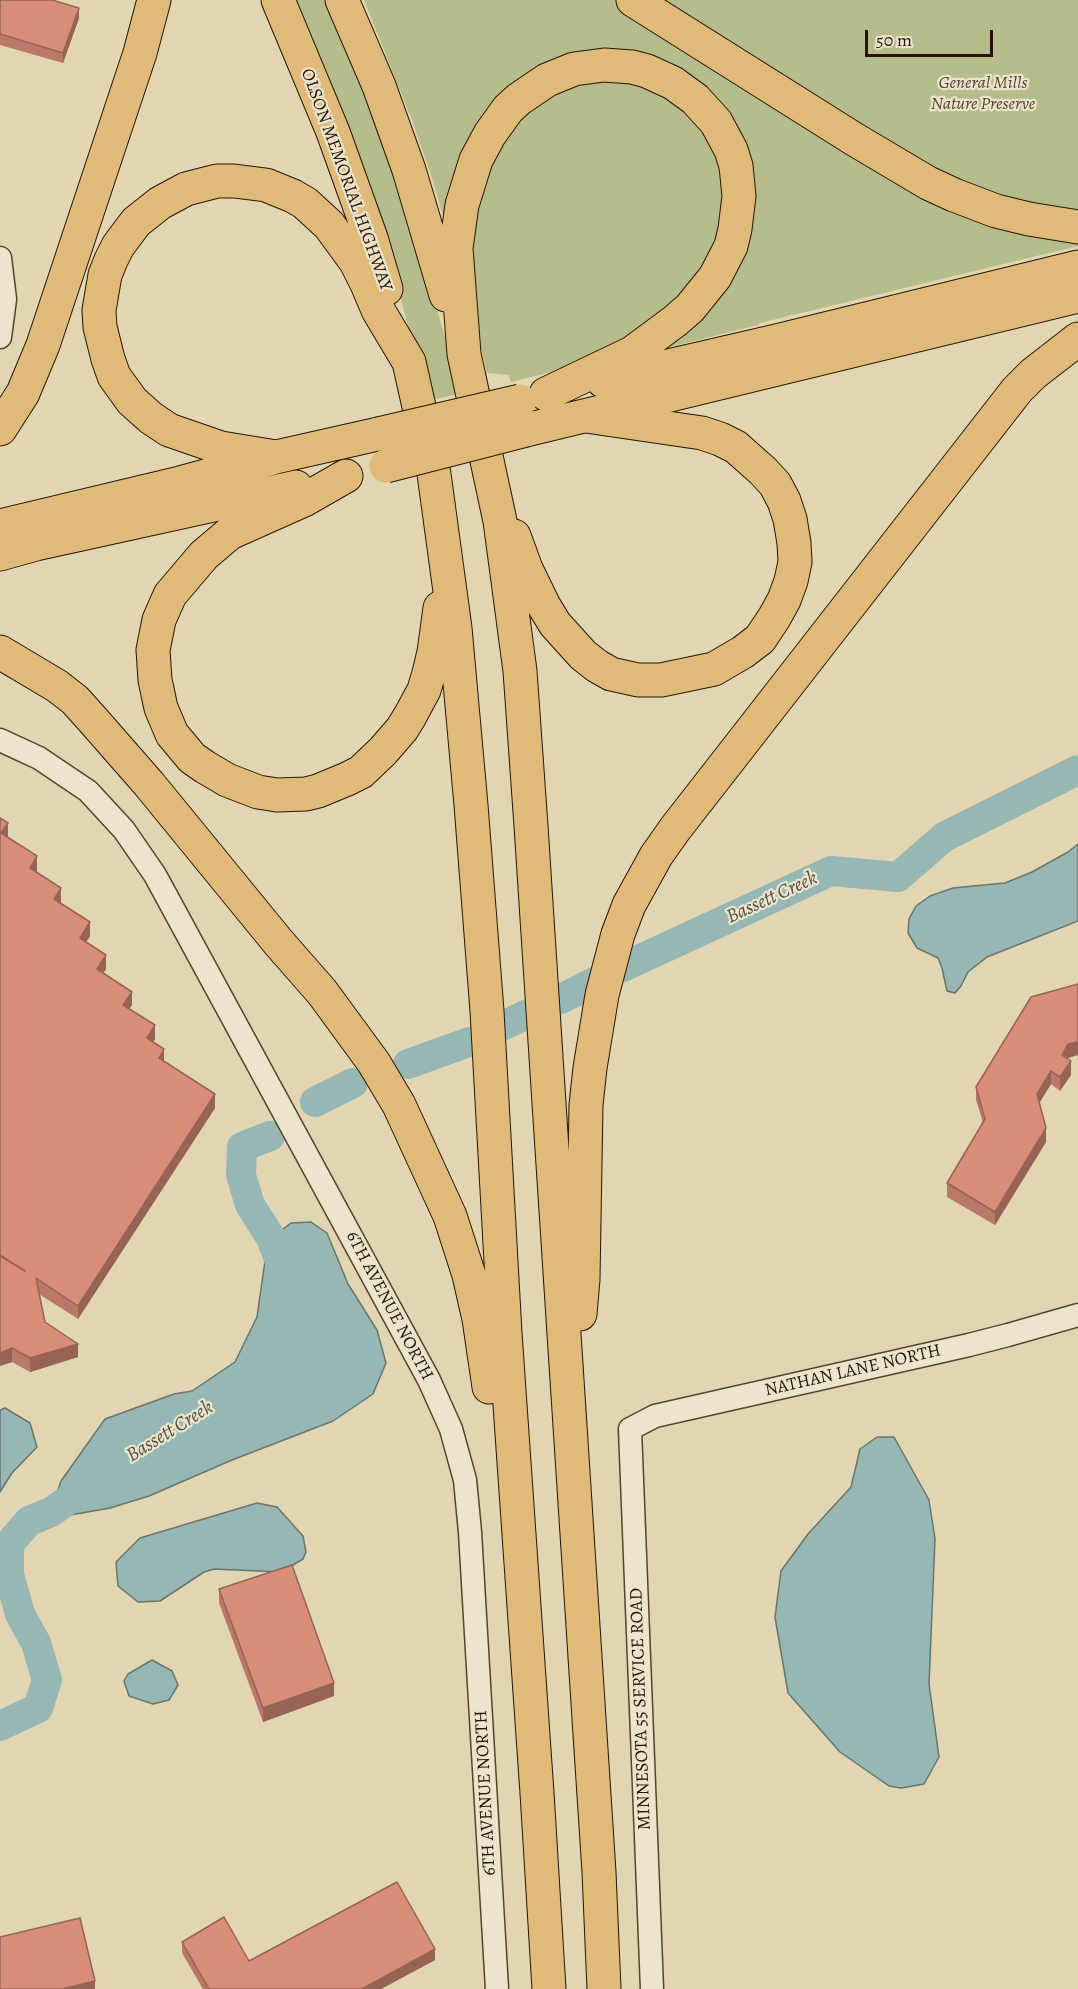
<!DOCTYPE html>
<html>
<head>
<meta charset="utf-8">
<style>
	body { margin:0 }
	#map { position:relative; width:1078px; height:1989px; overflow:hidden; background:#e1d5b2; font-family:Alegreya,serif }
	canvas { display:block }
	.scale { position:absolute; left:865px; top:30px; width:128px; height:27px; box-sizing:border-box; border:3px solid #251400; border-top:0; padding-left:8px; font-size:18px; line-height:21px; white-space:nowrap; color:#251400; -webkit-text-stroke:4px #ece4cd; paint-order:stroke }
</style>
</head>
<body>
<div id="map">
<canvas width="1078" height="1989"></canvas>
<div class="scale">50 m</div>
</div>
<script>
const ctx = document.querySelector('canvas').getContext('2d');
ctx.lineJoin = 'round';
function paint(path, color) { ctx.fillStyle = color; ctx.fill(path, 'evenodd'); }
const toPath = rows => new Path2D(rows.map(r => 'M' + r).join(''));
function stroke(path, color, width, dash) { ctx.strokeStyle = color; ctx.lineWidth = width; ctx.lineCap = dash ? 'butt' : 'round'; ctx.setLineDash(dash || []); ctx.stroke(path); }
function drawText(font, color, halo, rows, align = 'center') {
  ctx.font = font + ' Alegreya,serif'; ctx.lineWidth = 4.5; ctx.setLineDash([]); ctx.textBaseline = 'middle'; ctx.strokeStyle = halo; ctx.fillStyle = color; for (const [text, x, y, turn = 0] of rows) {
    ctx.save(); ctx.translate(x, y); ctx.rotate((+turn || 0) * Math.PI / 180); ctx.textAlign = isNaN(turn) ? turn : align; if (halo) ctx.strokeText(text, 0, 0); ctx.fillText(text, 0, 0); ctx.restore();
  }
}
paint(toPath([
	[292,0,327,0,369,101,402,192,446,340,458,394,427,401,399,291],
	[364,0,621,0,803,114,1078,233,1078,246,760,323,758,325,650,352,732,261,712,102,560,63,445,222,433,181,412,120],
	[649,0,1078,0,1078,217,971,192],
	[566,80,654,82,722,149,725,235,664,323,563,369,511,382,509,375,487,373,474,317,465,237,502,129]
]), '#b4bd8b');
const water = toPath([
	[1078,844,1078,921,987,957,968,972,961,986,955,993,947,991,942,968,938,958,917,948,908,933,909,919,916,906,930,896,953,888,1005,883,1032,872,1068,852,1078,844],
	[311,1222,327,1233,348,1284,377,1330,386,1363,373,1394,333,1421,232,1460,149,1496,110,1508,48,1519,61,1481,105,1419,174,1394,192,1391,235,1362,257,1317,268,1240,291,1223,311,1222],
	[5,1408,30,1423,37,1447,12,1473,0,1492,0,1410,5,1408],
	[877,1437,894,1437,929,1500,935,1539,929,1684,939,1757,924,1784,901,1788,889,1786,840,1752,788,1693,775,1617,781,1571,808,1534,851,1487,860,1449,877,1437],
	[257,1503,277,1507,303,1536,306,1552,303,1559,281,1572,214,1569,204,1572,160,1601,138,1602,118,1586,116,1562,140,1538,257,1503],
	[152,1660,172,1671,178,1685,169,1700,153,1704,129,1696,124,1681,128,1674,152,1660]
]);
paint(water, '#96b7b4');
stroke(water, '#69766c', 1.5);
stroke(toPath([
	[623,967,831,871,898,877,944,837,1078,770],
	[561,999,594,982],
	[500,1027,530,1013],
	[408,1064,469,1042],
	[315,1102,353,1083],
	[270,1136,242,1147,241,1175,250,1205,271,1238,285,1275],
	[0,1726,38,1708,47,1680,36,1643,20,1614,9,1574,9,1544,29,1521,51,1512,84,1489]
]), '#96b7b4', 30);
const minor = toPath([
	[0,258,5,299,0,337],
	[0,740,39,758,88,791,124,830,155,875,429,1380,451,1429,465,1480,470,1532,497,1989],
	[652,1989,630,1429,655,1416,969,1345,1008,1335,1078,1315]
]);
const highway = toPath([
	[278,0,333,132,371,238,386,289],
	[342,0,379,86,409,170,446,295],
	[633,0,854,139,928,183,954,195,996,211,1029,219,1078,227],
	[603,381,776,341,1078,267],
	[546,394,632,353,675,321,690,308,715,277,731,246,735,229,739,196,736,166,731,150,716,122,695,99,673,83,647,71,632,67,604,65,574,69,547,80,519,99,508,109,490,134,476,160,462,205,456,248,464,354,500,521,520,671,531,826,599,1872,604,1989],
	[0,429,23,393,43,345,140,53,154,0],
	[526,430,1078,296],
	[276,457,221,448,169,430,151,418,132,401,114,376,108,359,100,327,99,310,105,275,111,260,118,246,136,222,160,203,186,189,217,181,234,181,266,185,293,196,305,203,329,225,356,262,367,284,378,310,409,362,434,474,455,628,471,805,487,1011,505,1333,537,1793,549,1989],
	[346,476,304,500,230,533,204,555,170,595,159,620,153,650,155,680,161,708,172,734,192,758,205,767,227,780,258,792,277,795,306,794,318,791,347,779,361,772,383,751,402,729,410,716,424,690,429,673,434,652,440,608],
	[0,526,180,483,276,457,378,434],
	[514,536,526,569,544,606,555,624,583,655,597,666,611,674,638,680,661,680,714,669,743,652,760,639,774,618,784,600,791,581,795,562,794,543,790,519,784,501,775,484,763,471,736,447,720,439,702,433,586,416],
	[0,554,36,544,296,487],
	[0,652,57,686,75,700,93,720,149,784,279,943,322,992,374,1063,399,1105,450,1216,469,1275,479,1319,489,1387],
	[580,1314,583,1279,586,1105,590,1068,602,995,618,934,629,905,656,856,675,829,1017,390,1033,374,1078,339]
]);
stroke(minor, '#54442c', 25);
stroke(highway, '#251400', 35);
stroke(minor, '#ece4cd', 22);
stroke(highway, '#e0ba79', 33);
const highwayBridge = toPath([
	[378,434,520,401],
	[386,466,526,430]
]);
stroke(highwayBridge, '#251400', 35, []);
stroke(highwayBridge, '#e0ba79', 33);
paint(toPath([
	[0,0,79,18,63,63,0,45],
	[0,818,7,837,37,870,36,872,61,902,60,903,90,936,86,942,106,969,103,973,132,1005,129,1009,155,1039,153,1042,164,1061,215,1108,78,1319,39,1294,45,1322,78,1357,30,1372,12,1362,0,1366],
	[1078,984,1078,1055,1068,1058,1067,1059,1071,1075,1060,1091,1051,1084,1039,1103,1046,1142,995,1225,947,1197,947,1183,983,1123,976,1100,976,1087],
	[219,1589,334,1696,263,1722,219,1603],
	[182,1942,249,1961,435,1960,381,1989,203,1989,182,1953]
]), '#ba7968');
paint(toPath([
	[79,8,79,18,63,63,63,53],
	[8,823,8,836,1,846,1,833],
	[37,856,37,870,30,882,30,868],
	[61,888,61,902,54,913,54,899],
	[90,922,90,936,80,952,80,938],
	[106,955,106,969,97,983,97,969],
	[132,992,132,1005,123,1018,123,1005],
	[155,1025,155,1039,147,1052,147,1038],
	[1078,1042,1078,1055,1068,1058,1062,1068,1062,1055,1068,1044],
	[164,1049,164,1063,159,1058],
	[1071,1061,1071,1075,1060,1091,1060,1077],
	[1051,1071,1051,1084,1037,1107,1037,1094],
	[215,1094,215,1108,78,1319,78,1306],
	[1046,1128,1046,1142,995,1225,995,1212],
	[78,1344,78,1357,30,1372,30,1358],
	[12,1348,12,1362,0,1366,0,1353],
	[334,1683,334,1696,263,1722,263,1708],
	[435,1949,435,1960,381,1989,362,1989],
	[95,1981,95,1989,62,1989]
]), '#976355');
const building = toPath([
	[0,0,52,0,79,8,63,53,0,34,0,0],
	[0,818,8,823,1,833,37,856,30,868,61,888,54,899,90,922,80,938,106,955,97,969,132,992,123,1005,155,1025,147,1038,164,1049,159,1058,215,1094,78,1306,36,1278,45,1322,78,1344,30,1358,12,1348,0,1353,0,1256,25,1271,0,1255,0,818],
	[1078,984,1078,1042,1068,1044,1062,1055,1071,1061,1060,1077,1051,1071,1037,1094,1046,1128,995,1212,947,1183,985,1119,976,1087,1031,997,1078,984],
	[292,1565,334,1683,263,1708,219,1589,292,1565],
	[397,1882,435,1949,362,1989,209,1989,182,1942,224,1917,249,1961,397,1882],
	[80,1918,95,1981,62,1989,0,1989,0,1937,80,1918]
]);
paint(building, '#d88d79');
stroke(building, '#976355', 1.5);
drawText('italic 18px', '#50472a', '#ece4cd', [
	["General Mills",983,84],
	["Nature Preserve",983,105]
]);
drawText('18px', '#251400', '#ece4cd', [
	["OLSON MEMORIAL HIGHWAY",346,180,70],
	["6TH AVENUE NORTH",389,1306,62],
	["NATHAN LANE NORTH",853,1371,-13],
	["MINNESOTA 55 SERVICE ROAD",641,1709,-92],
	["6TH AVENUE NORTH",486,1793,-93]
]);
drawText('italic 20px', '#4d4d3f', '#ece4cd', [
	["Bassett Creek",772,898,-25],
	["Bassett Creek",170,1432,-32]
]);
</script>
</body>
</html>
